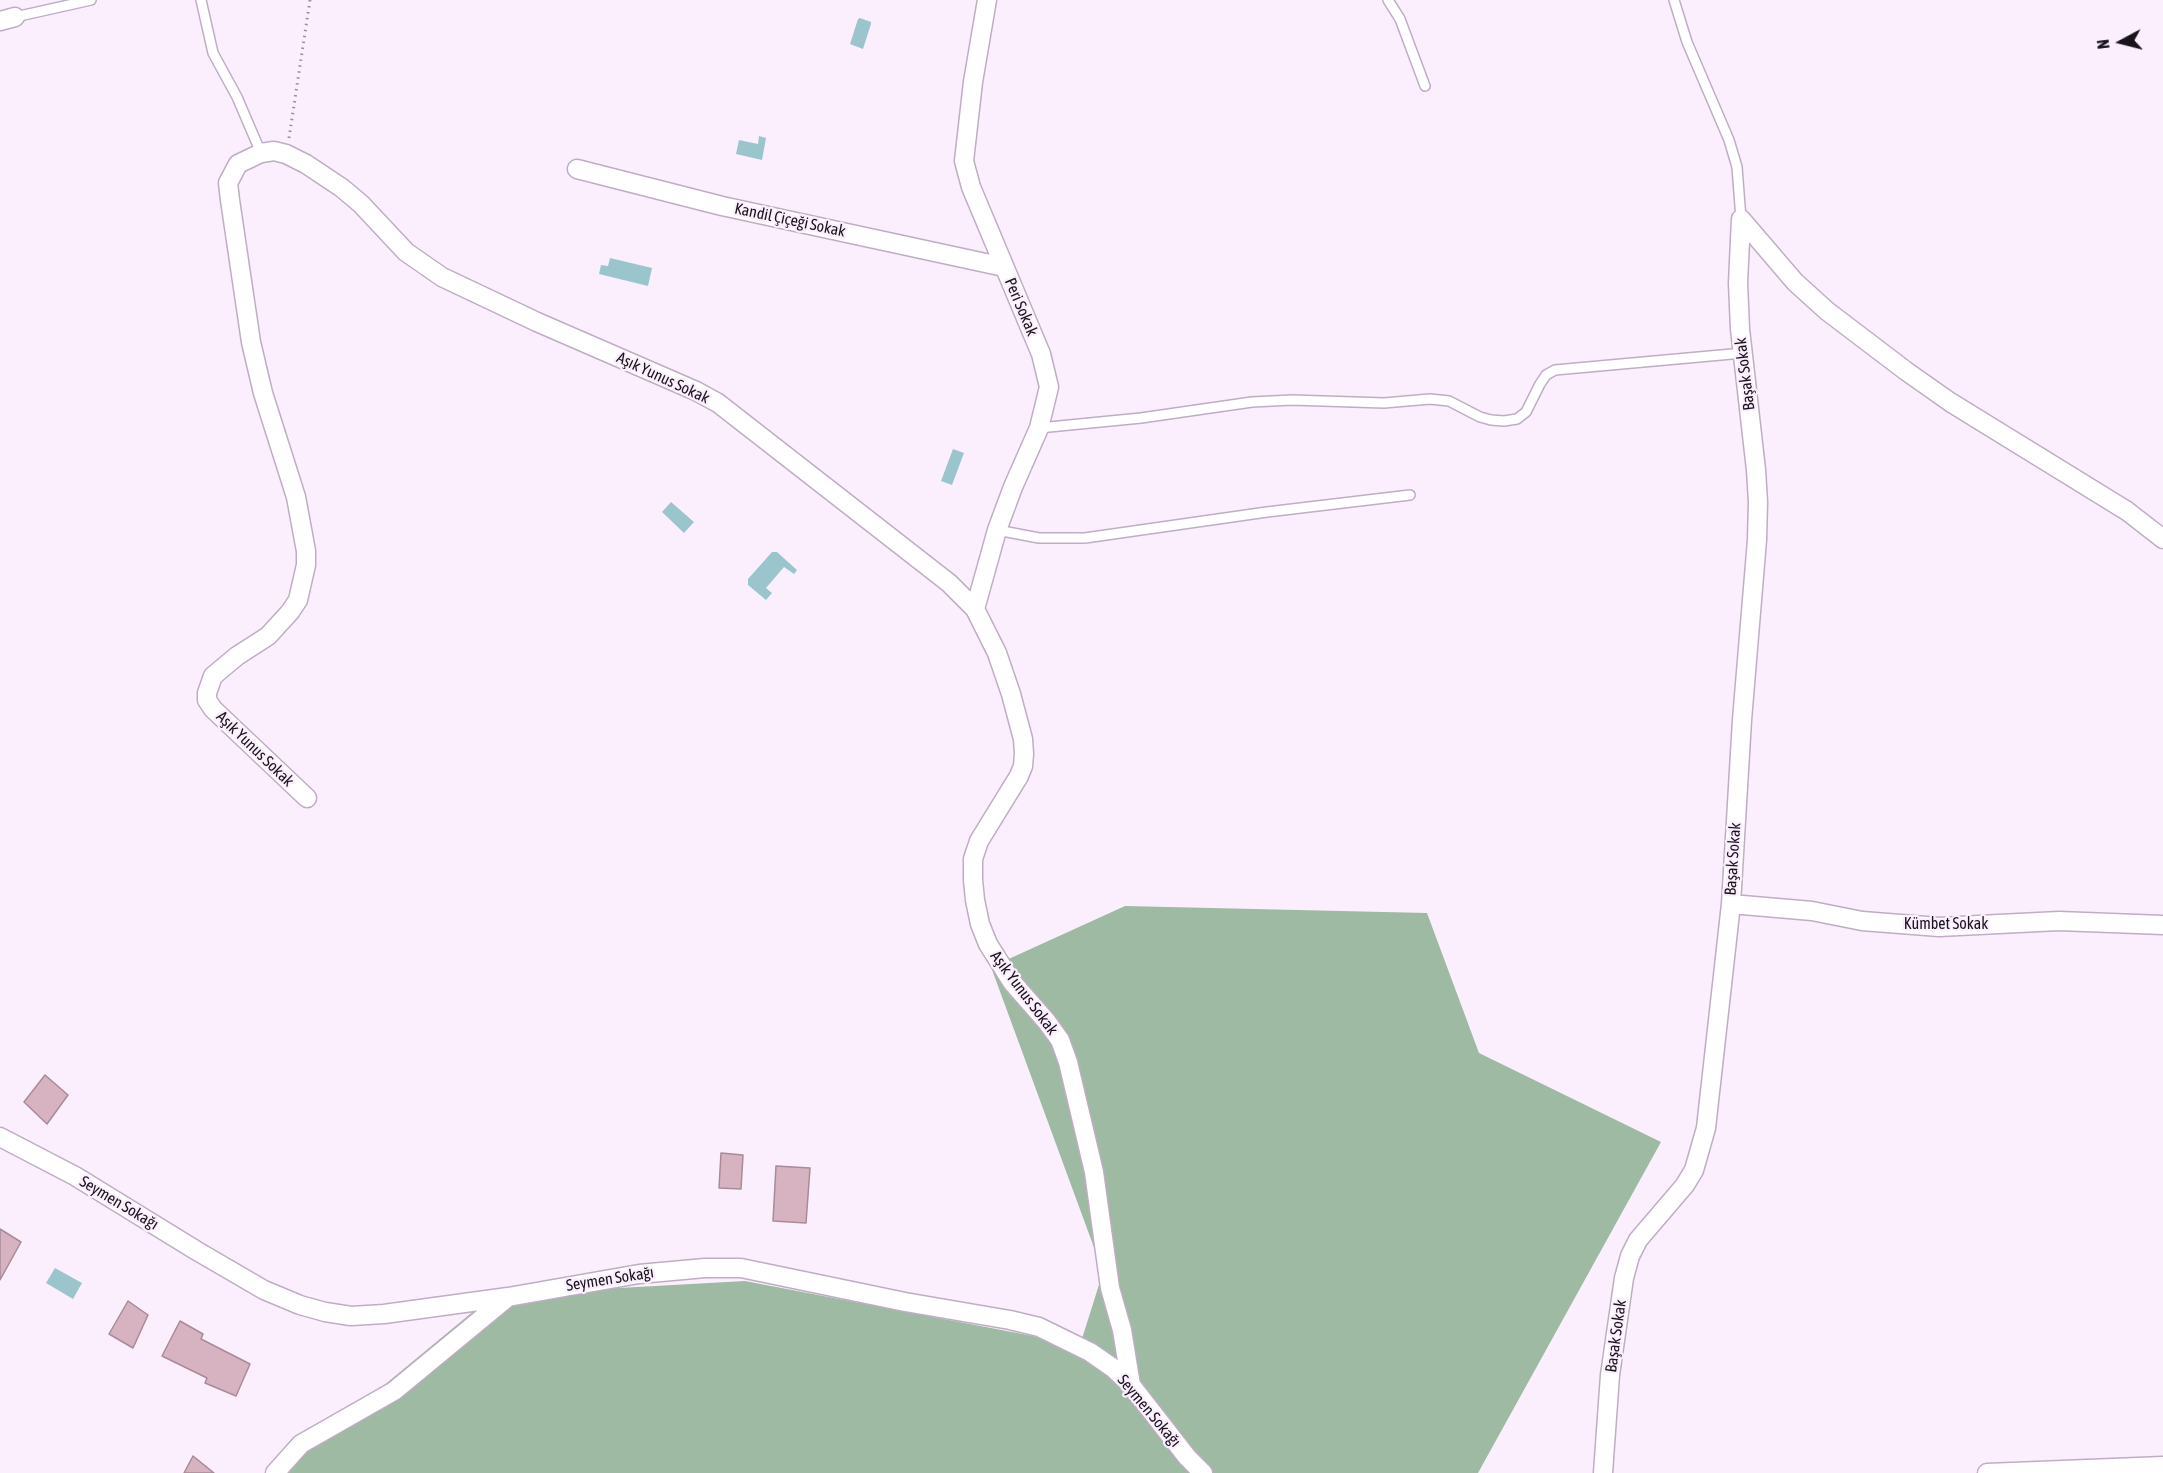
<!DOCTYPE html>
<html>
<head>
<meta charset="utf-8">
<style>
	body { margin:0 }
	#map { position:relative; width:2163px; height:1473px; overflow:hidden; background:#fbeffe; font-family:"Asap Condensed",sans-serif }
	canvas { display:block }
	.north { position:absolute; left:2091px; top:12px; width:60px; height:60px; -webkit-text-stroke:4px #fbeffe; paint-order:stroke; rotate:263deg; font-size:16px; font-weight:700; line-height:24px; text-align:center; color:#19131b }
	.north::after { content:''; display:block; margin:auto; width:21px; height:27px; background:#19131b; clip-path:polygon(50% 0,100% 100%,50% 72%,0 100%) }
</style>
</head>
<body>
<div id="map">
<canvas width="2163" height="1473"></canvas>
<div class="north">N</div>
</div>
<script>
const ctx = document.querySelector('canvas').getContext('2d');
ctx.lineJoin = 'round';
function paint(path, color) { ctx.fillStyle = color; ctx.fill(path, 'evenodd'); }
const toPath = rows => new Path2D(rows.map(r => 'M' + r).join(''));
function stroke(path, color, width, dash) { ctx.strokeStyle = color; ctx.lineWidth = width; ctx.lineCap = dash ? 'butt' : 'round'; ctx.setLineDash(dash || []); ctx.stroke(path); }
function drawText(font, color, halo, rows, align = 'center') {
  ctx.font = font + ' "Asap Condensed",sans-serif'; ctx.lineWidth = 4.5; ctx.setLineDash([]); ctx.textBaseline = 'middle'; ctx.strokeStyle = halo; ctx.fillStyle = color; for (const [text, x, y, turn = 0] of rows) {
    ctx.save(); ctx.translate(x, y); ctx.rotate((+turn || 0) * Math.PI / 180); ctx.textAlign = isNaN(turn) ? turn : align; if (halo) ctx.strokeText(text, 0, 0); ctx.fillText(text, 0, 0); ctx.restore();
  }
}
paint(toPath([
	[1125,906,1427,913,1479,1053,1661,1142,1478,1473,278,1473,493,1295,745,1281,1080,1345,1103,1272,991,967]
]), '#9fbaa2');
paint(toPath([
	[860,18,871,22,871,24,863,49,850,44,858,19],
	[759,136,766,138,762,160,736,154,739,140,758,144],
	[610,258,652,268,648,286,599,274,601,265,608,266],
	[953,449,964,453,952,485,941,481],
	[671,502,694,522,684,533,662,512],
	[772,552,777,552,797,570,794,574,784,567,766,588,772,593,766,600,748,585,748,579],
	[55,1268,82,1283,73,1299,46,1283]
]), '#9bc5cd');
const building = toPath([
	[45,1075,68,1095,47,1124,24,1102,45,1075],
	[721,1153,743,1155,741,1189,719,1188,721,1153],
	[776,1166,810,1168,806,1223,773,1221,776,1166],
	[0,1229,21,1242,0,1280,0,1229],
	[128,1301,148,1315,133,1348,109,1334,128,1301],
	[180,1321,203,1334,201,1339,250,1364,236,1396,205,1383,207,1378,162,1356,180,1321],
	[193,1456,214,1473,184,1473,193,1456]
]);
paint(building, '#d7b3c2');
stroke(building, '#a88b97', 1.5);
const service = toPath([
	[201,0,213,53,237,97,261,153],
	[1388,0,1400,19,1425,86],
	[1674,0,1687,42,1729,140,1737,167,1741,219],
	[15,17,91,0],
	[1039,428,1141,418,1252,402,1292,400,1384,403,1430,399,1449,401,1480,417,1491,420,1504,421,1517,419,1526,412,1540,384,1546,375,1555,370,1743,353],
	[997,530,1039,538,1085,538,1267,512,1410,495]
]);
const minor = toPath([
	[0,21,15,17],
	[577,169,722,206,1004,267],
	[1741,219,1795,282,1827,311,1906,371,1950,402,2127,511,2163,539],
	[975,609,997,530,1013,487,1039,428,1049,387,1041,354,971,187,964,161,973,82,987,0],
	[307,798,213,709,207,700,207,693,213,676,237,656,268,636,290,612,298,600,306,565,306,551,296,497,263,393,251,342,230,200,228,183,238,164,261,153,274,151,286,154,306,164,342,188,361,204,406,252,442,277,537,322,696,391,718,403,949,583,975,609,997,653,1011,694,1023,739,1024,754,1023,766,1019,776,979,841,973,859,973,880,975,900,980,924,988,944,1012,982,1047,1022,1060,1040,1068,1062,1094,1172,1110,1288,1122,1330,1131,1385],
	[1731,904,1812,911,1862,921,1939,927,2059,921,2163,925],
	[0,1137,75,1176,197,1251,264,1290,300,1305,325,1312,351,1316,384,1314,508,1297,639,1274,705,1268,741,1268,905,1302,1010,1320,1039,1327,1090,1352,1113,1368,1131,1385,1187,1457,1203,1473],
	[275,1473,301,1444,394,1391,508,1297],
	[1603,1473,1610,1375,1624,1278,1630,1256,1638,1240,1685,1185,1694,1170,1706,1128,1731,904,1742,720,1757,540,1758,502,1756,470,1740,329,1738,283,1741,219],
	[1987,1473,2163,1466]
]);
stroke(service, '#bfadc4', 12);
stroke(minor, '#bfadc4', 21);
stroke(toPath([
	[289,138,310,0]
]), '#99909c', 3, [1.5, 4.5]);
stroke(service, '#fff', 9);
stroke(minor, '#fff', 18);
drawText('16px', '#19131b', '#fbeffe', [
	["Kandil Çiçeği Sokak",790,220,12],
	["Peri Sokak",1021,307,67],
	["Başak Sokak",1745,374,-97],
	["Aşık Yunus Sokak",663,378,25],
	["Aşık Yunus Sokak",255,749,44],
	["Başak Sokak",1733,859,-86],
	["Kümbet Sokak",1946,924],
	["Aşık Yunus Sokak",1024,993,53],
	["Seymen Sokağı",119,1203,31],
	["Seymen Sokağı",610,1279,-9],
	["Başak Sokak",1616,1336,-82],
	["Seymen Sokağı",1149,1411,50]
]);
</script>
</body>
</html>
